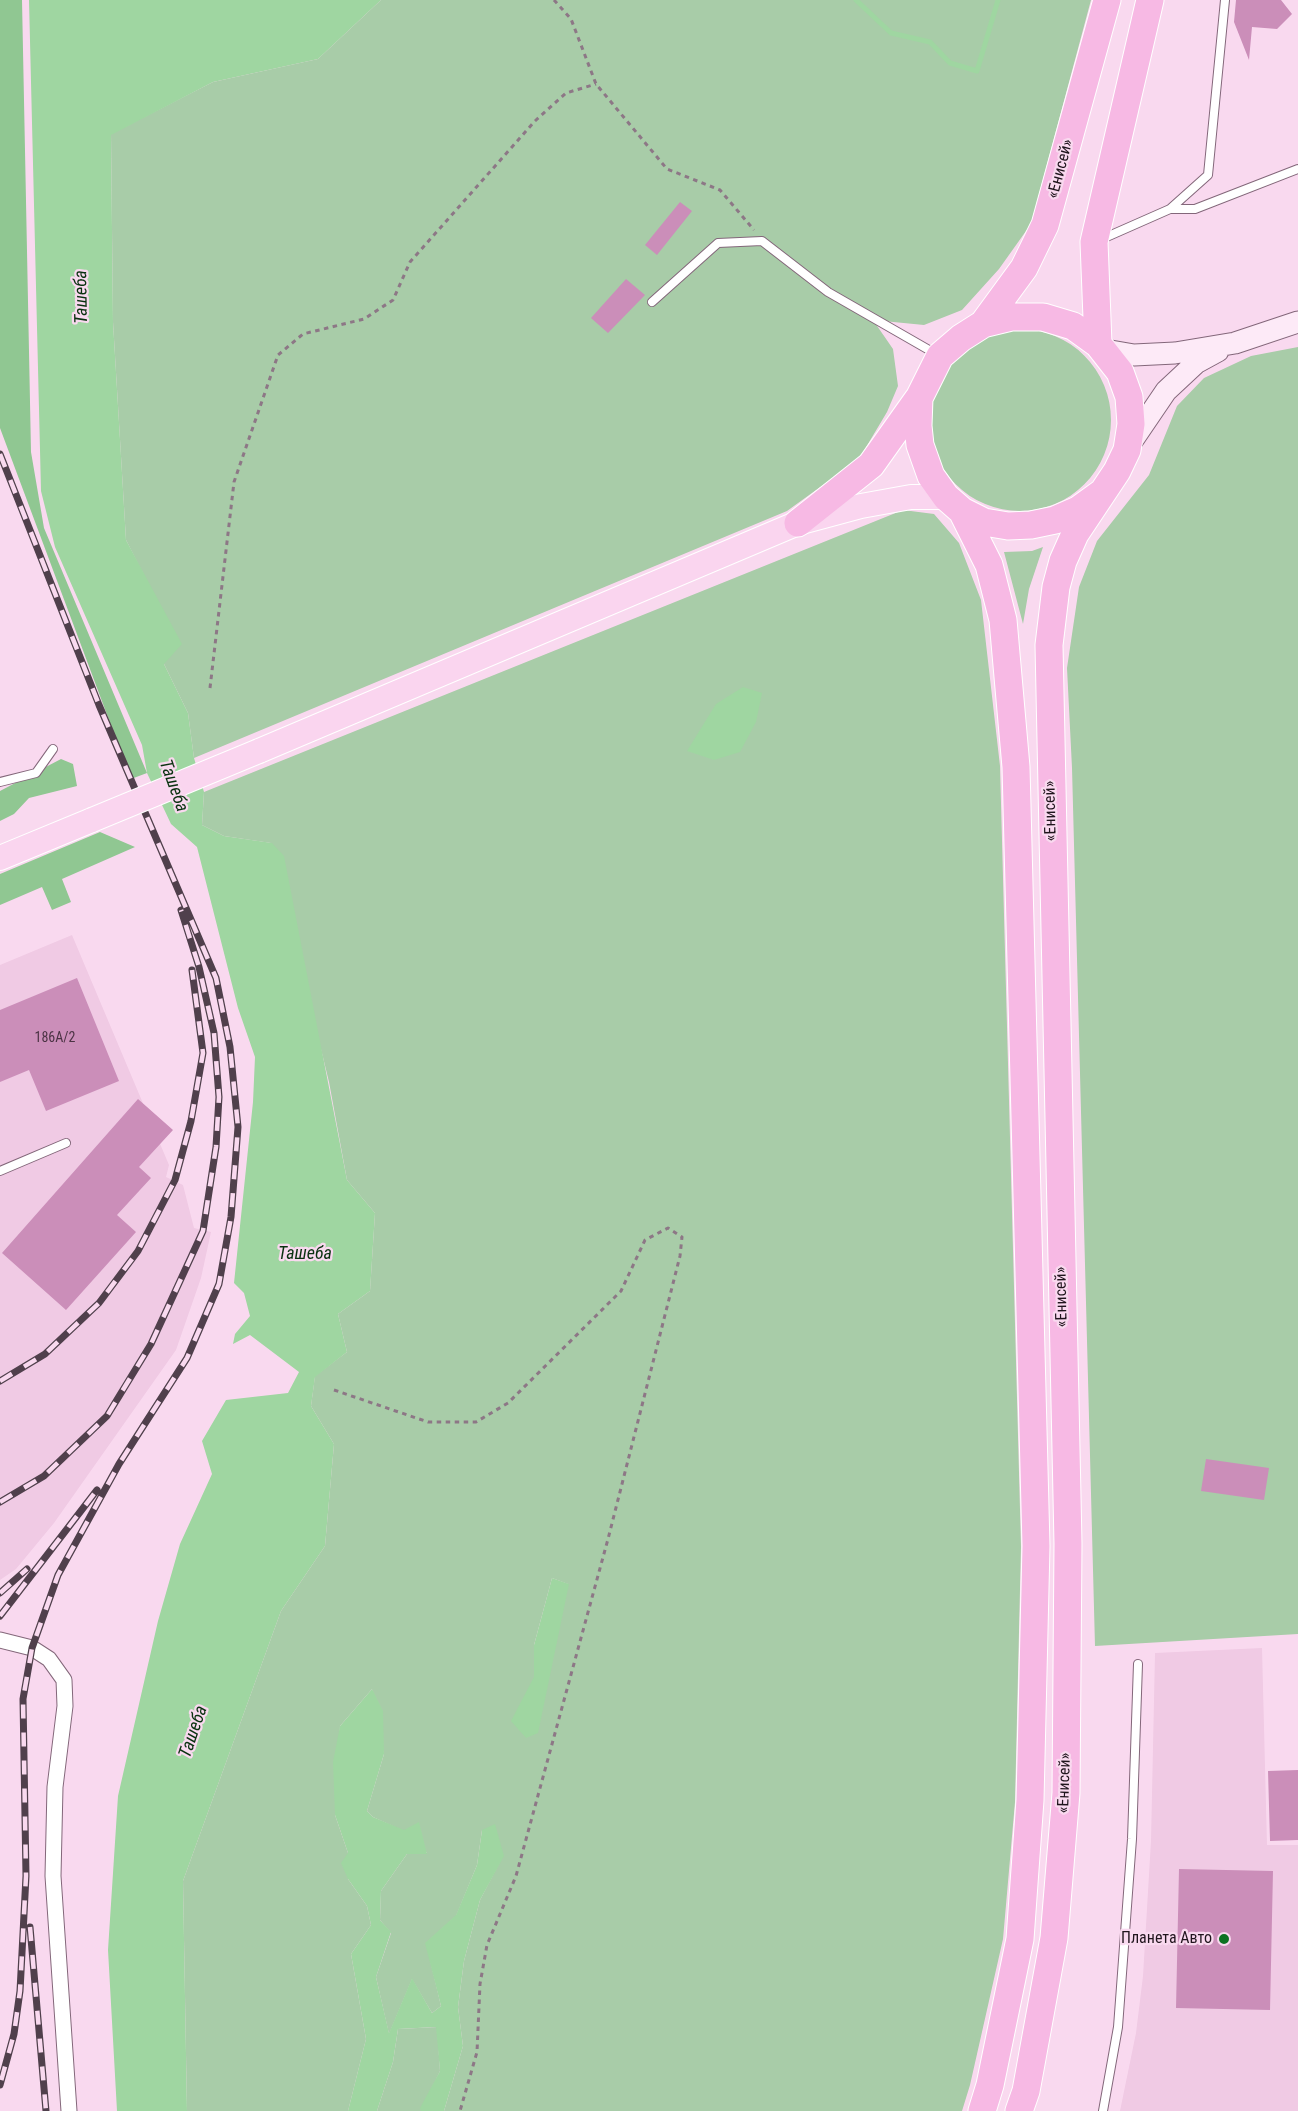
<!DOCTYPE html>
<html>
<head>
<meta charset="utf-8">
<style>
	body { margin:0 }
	canvas { display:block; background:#f9d9ef }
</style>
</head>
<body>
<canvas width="1298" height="2111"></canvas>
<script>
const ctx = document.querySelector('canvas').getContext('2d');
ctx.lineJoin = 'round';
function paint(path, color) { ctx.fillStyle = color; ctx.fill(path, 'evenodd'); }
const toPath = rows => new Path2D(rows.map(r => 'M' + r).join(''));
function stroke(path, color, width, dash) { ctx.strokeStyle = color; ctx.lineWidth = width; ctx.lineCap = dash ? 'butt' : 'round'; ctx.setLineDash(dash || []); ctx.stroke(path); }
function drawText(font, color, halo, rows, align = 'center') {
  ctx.font = font + ' "Roboto Condensed",sans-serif'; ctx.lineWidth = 4.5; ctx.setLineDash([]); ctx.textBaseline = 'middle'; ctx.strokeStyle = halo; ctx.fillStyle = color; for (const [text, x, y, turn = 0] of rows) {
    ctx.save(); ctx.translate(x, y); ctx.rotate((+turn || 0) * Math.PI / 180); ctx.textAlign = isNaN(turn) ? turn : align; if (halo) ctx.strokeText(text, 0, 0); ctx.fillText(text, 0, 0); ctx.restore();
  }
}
paint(toPath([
	[72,935,169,1165,166,1177,183,1185,194,1228,211,1232,201,1278,176,1350,54,1523,16,1569,0,1580,0,965],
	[1262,1648,1267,1845,1298,1845,1298,2111,1120,2111,1136,2033,1143,1976,1151,1841,1155,1653]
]), '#f0cae4');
paint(toPath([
	[381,0,1091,0,1031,224,999,269,962,310,924,325,873,320,893,349,898,386,887,412,859,459,787,511,194,758,188,713,164,664,148,583,126,540,113,322,111,134,213,82,318,59],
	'929 420a91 91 0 1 1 182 0a91 91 0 1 1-182 0Z',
	[1298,347,1298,1634,1095,1646,1072,768,1067,668,1079,587,1097,541,1149,475,1177,406,1204,378,1251,356],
	[903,510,934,514,959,543,981,600,1000,766,1021,1547,1015,1802,1003,1939,970,2085,962,2111,444,2111,463,2046,458,2007,464,1961,480,1900,503,1856,482,1830,477,1865,456,1916,426,1943,441,2006,432,2013,412,1979,389,2034,376,1977,391,1933,380,1920,381,1891,407,1854,427,1853,404,1831,373,1817,367,1811,384,1754,372,1689,340,1726,335,1815,348,1853,348,1879,367,1906,371,1925,351,1954,366,2039,348,2111,187,2111,183,1881,281,1611,325,1546,334,1444,311,1406,315,1376,347,1352,338,1314,370,1291,375,1213,347,1180,329,1082,271,843,224,836,202,825,204,792],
	[552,1578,568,1584,534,1677,534,1645],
	[1043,547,1029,589,1023,624,1004,552,1032,551],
	[437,2027,440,2071,421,2111,377,2111,393,2062,398,2029]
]), '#a8cca8');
paint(toPath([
	[0,0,22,0,31,452,44,528,147,773,131,779,0,428],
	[61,759,73,764,77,786,29,798,14,814,0,821,0,791],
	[100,832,135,847,62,879,71,902,52,910,42,887,0,905,0,874]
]), '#90c792');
paint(toPath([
	[29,0,381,0,318,59,213,82,111,135,113,322,126,540,182,644,164,664,188,713,194,758,204,792,202,825,224,836,272,843,284,856,347,1180,375,1213,370,1291,338,1314,347,1352,315,1377,311,1406,334,1444,325,1546,281,1611,183,1881,187,2111,117,2111,108,1950,118,1796,158,1621,180,1544,212,1474,202,1441,226,1400,288,1393,299,1372,250,1335,233,1344,235,1334,250,1316,244,1293,234,1283,253,1102,255,1057,238,1008,197,847,171,824,147,773,142,745,55,547,41,491],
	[743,687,762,693,756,722,740,752,714,760,687,751,716,704],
	[552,1578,569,1584,538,1733,526,1738,511,1721,534,1677,534,1645],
	[372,1689,383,1711,384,1754,367,1811,373,1817,404,1830,419,1822,427,1854,407,1854,381,1891,380,1920,391,1932,376,1977,389,2033,412,1978,432,2013,441,2006,425,1943,456,1915,477,1865,482,1830,495,1824,504,1856,480,1900,464,1961,458,2007,463,2046,444,2111,421,2111,420,2108,440,2071,436,2027,398,2029,393,2062,377,2111,348,2111,366,2039,351,1954,371,1925,367,1906,348,1879,341,1863,348,1853,335,1815,333,1762,340,1726]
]), '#9fd6a1');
stroke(toPath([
	[856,0,891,33,930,42,950,63,977,71,998,0]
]), '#9fd6a1', 5);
paint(toPath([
	[1236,0,1281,0,1292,14,1277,29,1252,27,1249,60,1234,22],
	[680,202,692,211,657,255,645,245],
	[626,279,645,295,608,333,591,318],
	[77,978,119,1081,46,1111,29,1070,0,1082,0,1010],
	[138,1099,173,1130,139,1167,151,1178,117,1215,136,1232,66,1310,2,1253],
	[1206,1459,1269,1468,1264,1500,1201,1491],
	[1298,1770,1298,1840,1270,1841,1268,1771],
	[1179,1869,1273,1871,1270,2010,1176,2008]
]), '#cb8eb9');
const lane = toPath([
	[1170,209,1195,209,1298,169],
	[1102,239,1170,209,1208,175,1225,0],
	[652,302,718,243,762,241,828,292,936,354],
	[0,782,36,773,53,749],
	[0,1171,66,1143],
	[1103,2111,1118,2027,1132,1839,1138,1664]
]);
const street = toPath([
	[0,1640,32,1648,49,1659,64,1680,65,1706,55,1787,53,1876,69,2111]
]);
const secondary = toPath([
	[1105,350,1134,355,1175,353,1235,343,1298,322],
	[1130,444,1166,391,1196,363,1218,351]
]);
const primary = toPath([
	[259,751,798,523,861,506,911,497,946,497],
	[0,858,92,820]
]);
const highway = toPath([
	[983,324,1024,268,1045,225,1107,0],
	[1098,344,1094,242,1150,0],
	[962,511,989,565,1003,620,1016,767,1036,1546,1030,1800,1020,1939,990,2085,982,2111],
	[798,523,871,465,918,399],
	[1019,2111,1026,2091,1054,1938,1066,1793,1068,1544,1049,645,1056,587,1063,561,1075,534,1117,471,1127,450,1131,424,1129,397,1120,372,1098,344,1073,326,1043,317,1012,317,983,324,961,338,940,356,919,398,918,426,920,445,931,476,946,497,962,511,984,522,1008,526,1031,525,1055,520,1078,510,1103,492]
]);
stroke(lane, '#83677a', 10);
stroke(street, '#83677a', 17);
stroke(secondary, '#83677a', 23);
stroke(primary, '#fff', 26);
stroke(highway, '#fff', 29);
stroke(toPath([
	[554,0,571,19,596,84,667,169,720,190,754,230],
	[210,688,234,482,278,355,303,334,364,319,393,300,410,262,535,121,566,93,596,84],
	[334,1390,428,1422,476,1422,508,1403,621,1291,645,1240,668,1228,682,1237,680,1256,608,1539,516,1876,487,1945,480,1984,477,2052,460,2111]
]), '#8d7786', 3, [4.5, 4.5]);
stroke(lane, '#fff', 8);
stroke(street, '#fff', 15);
stroke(secondary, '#fdeaf7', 21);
stroke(primary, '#fad5ef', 24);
stroke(highway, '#f7b9e4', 27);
const rail = toPath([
	[0,454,99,705,216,978,230,1047,238,1127,231,1217,219,1284,187,1358,119,1464,58,1575,32,1648,23,1699,26,1876,20,1991,14,2034,0,2085],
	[0,1381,45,1354,99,1303,138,1251,175,1180,191,1121,203,1053,192,970],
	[0,1502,44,1476,107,1416,151,1344,203,1231,216,1147,219,1097,214,1033,199,967,181,910],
	[0,1593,27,1569],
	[0,1616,97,1490],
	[30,1927,46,2111]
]);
stroke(rail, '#50404c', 7);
stroke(rail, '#f9d9ef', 4.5, [14]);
const primaryBridge = toPath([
	[92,820,259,751]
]);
stroke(primaryBridge, '#fff', 26, []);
stroke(primaryBridge, '#fad5ef', 24);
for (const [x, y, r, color] of [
	[1224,1939,6,"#0d7222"]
]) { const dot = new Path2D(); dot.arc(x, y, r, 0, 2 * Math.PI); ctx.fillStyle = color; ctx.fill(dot); stroke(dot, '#f9d9ef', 2); }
drawText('14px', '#4b3344', null, [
	["186А/2",55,1038]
]);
drawText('16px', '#20151d', '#f9d9ef', [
	["«Енисей»",1061,169,-75],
	["«Енисей»",1051,811,-91],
	["«Енисей»",1062,1297,-91],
	["«Енисей»",1065,1783,-88]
]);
drawText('16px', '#20151d', '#f9d9ef', [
	["Планета Авто",1212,1939]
], 'right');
drawText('italic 18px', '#0a3210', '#f9d9ef', [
	["Ташеба",82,297,-91],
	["Ташеба",173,786,70],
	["Ташеба",305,1254],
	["Ташеба",194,1732,-71]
]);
</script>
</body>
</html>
